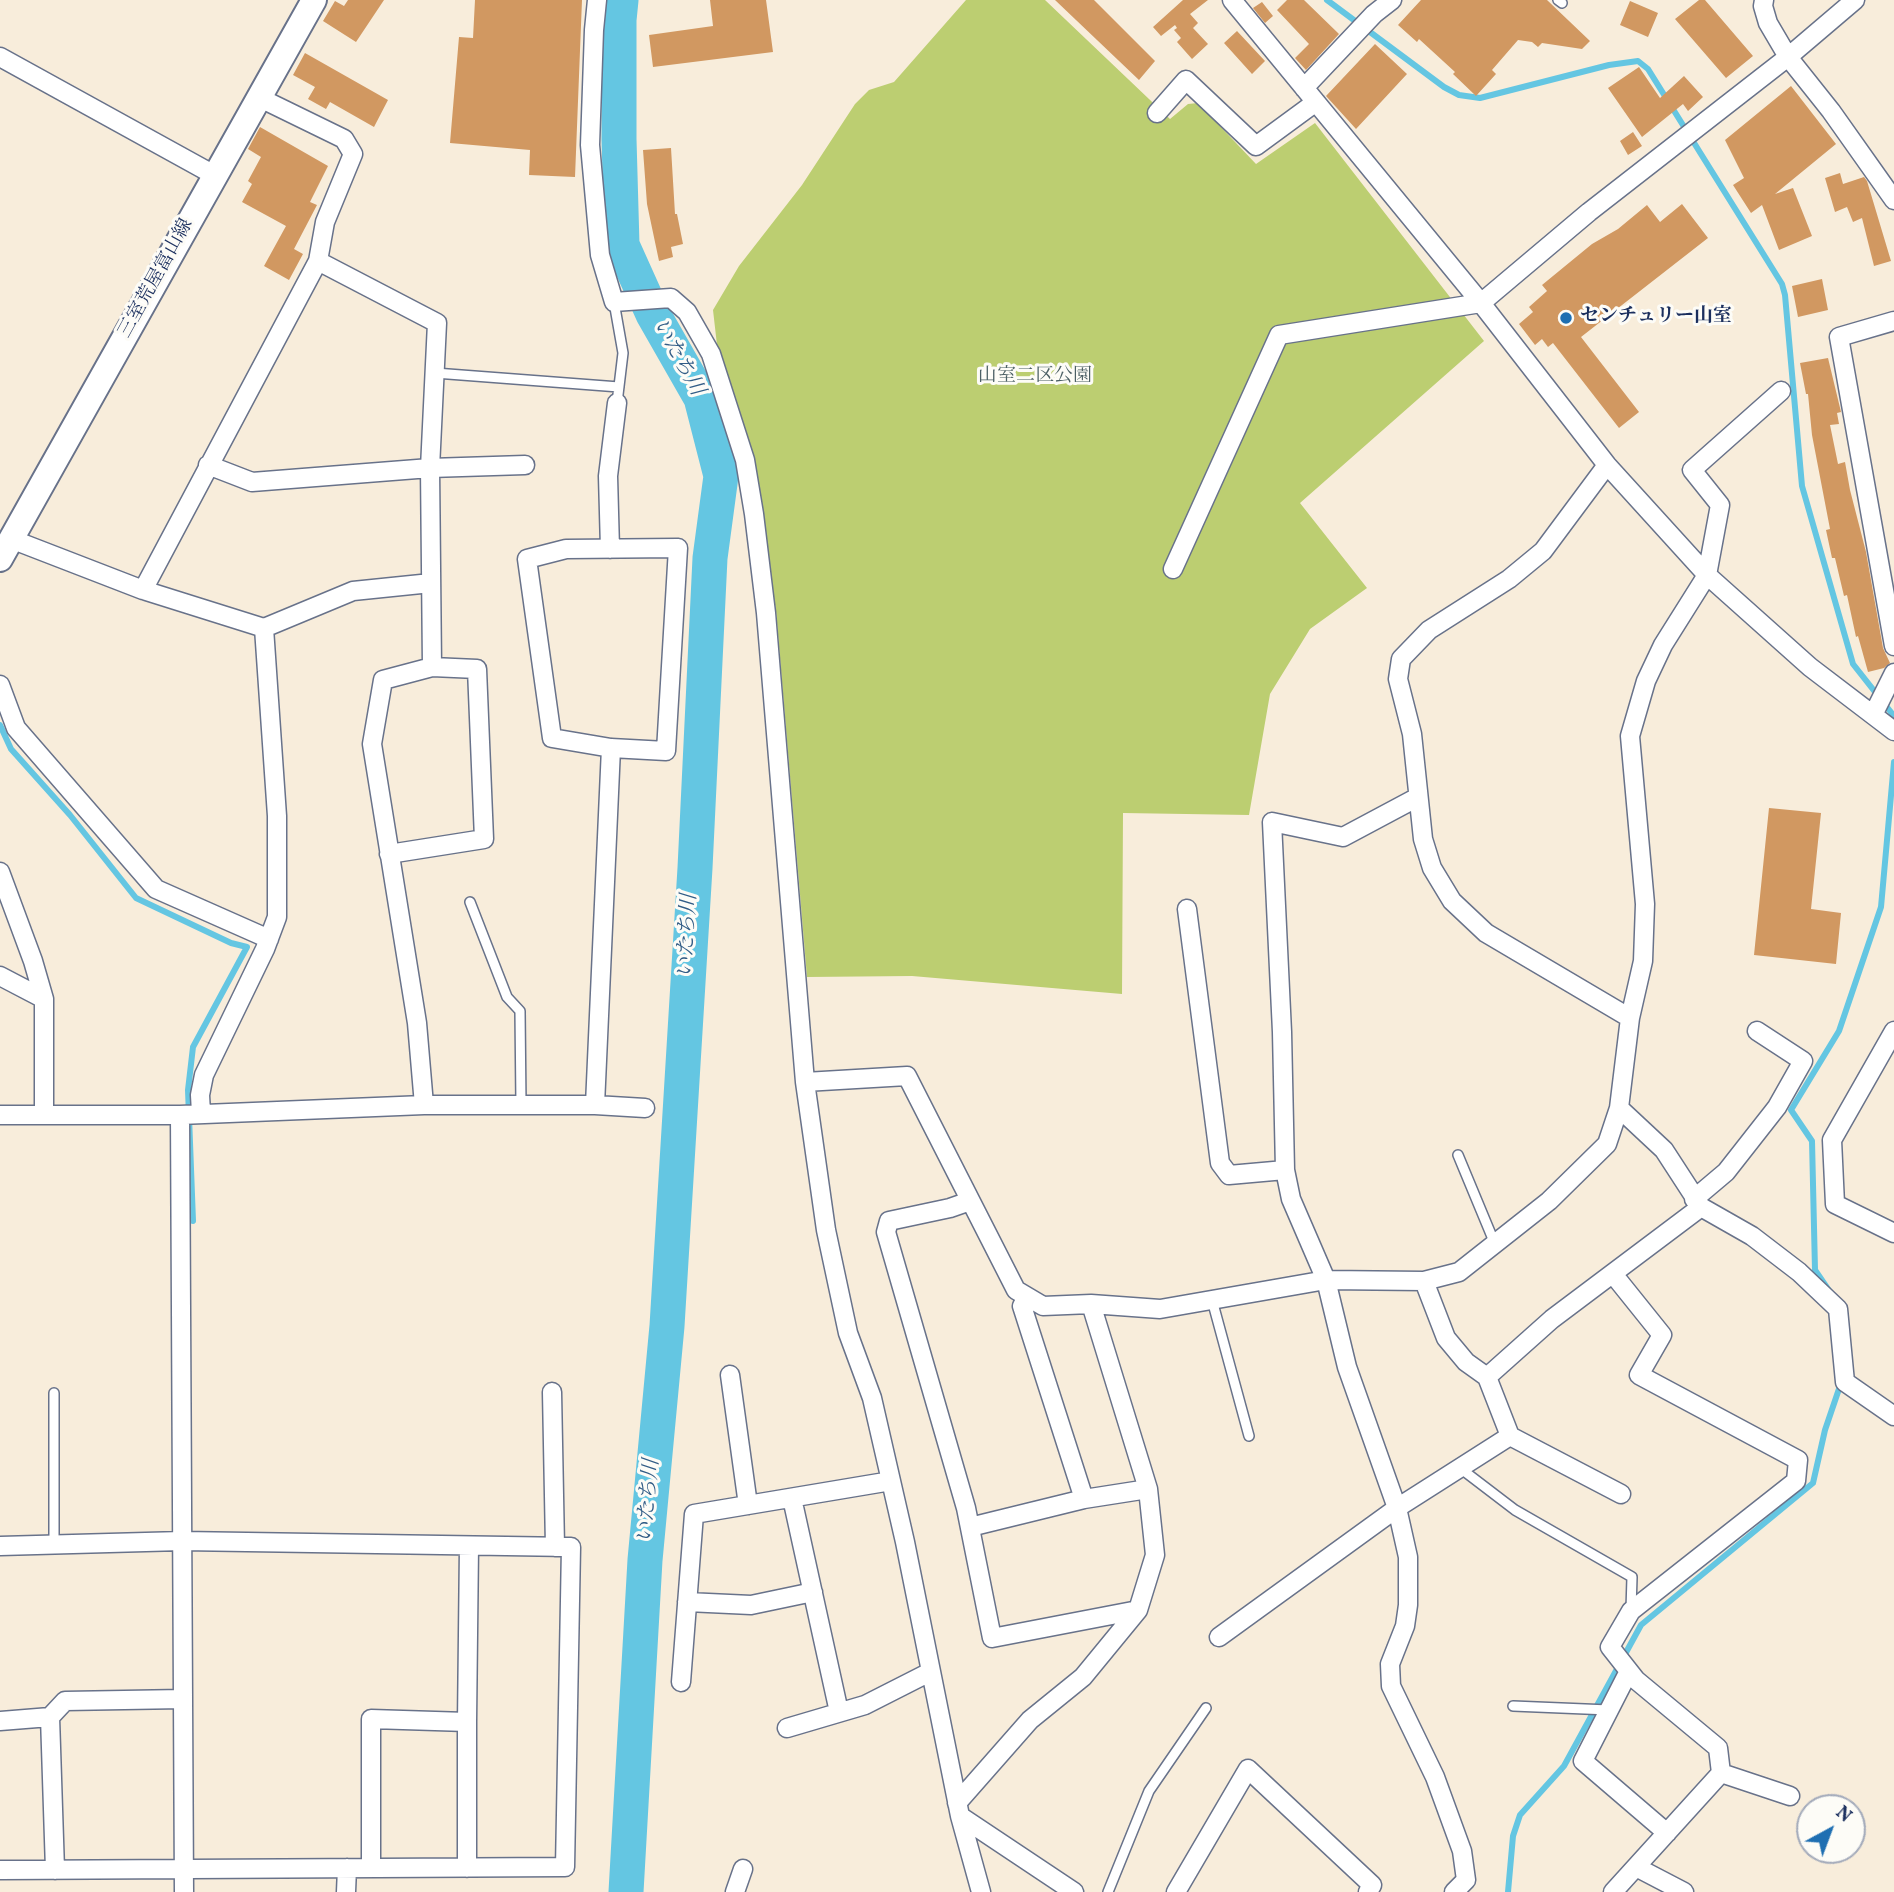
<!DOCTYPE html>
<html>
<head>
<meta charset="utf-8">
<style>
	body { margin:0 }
	#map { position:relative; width:1894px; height:1892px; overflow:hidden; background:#f8eddb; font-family:Vollkorn,serif }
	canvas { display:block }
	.north { position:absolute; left:1796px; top:1794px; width:70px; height:70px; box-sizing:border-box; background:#fdfcf7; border:2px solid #a3aaba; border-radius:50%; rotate:41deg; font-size:19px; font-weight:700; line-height:28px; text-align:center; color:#1b2f5e }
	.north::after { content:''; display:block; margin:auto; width:24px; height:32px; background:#1f6fb2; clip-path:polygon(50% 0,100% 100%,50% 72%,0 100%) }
</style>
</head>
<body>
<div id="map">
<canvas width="1894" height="1892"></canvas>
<div class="north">N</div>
</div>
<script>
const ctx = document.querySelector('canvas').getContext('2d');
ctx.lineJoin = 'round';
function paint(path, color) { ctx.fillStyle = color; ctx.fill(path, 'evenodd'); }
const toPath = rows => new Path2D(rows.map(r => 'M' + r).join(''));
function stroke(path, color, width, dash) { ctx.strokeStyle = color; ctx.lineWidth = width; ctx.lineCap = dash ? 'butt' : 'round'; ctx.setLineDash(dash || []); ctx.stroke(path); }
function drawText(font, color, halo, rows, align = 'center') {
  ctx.font = font + ' Vollkorn,"Noto Serif JP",serif'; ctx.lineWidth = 6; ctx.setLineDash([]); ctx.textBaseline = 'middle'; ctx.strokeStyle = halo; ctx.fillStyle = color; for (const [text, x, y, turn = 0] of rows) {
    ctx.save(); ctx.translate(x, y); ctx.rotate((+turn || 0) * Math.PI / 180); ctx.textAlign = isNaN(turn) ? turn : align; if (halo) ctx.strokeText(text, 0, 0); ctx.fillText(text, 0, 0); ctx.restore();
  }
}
paint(toPath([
	[966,0,1045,0,1170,119,1188,104,1198,103,1256,164,1315,123,1484,341,1300,503,1367,588,1310,629,1270,694,1249,815,1123,813,1122,994,912,976,807,977,776,611,752,453,717,345,713,310,739,266,802,185,855,104,869,90,894,82]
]), '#bcce71');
stroke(toPath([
	[1327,0,1444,87,1459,95,1480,98,1609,65,1638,61,1648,69,1782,284,1785,295,1802,486,1853,664,1894,716],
	[0,725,11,749,70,815,136,898,231,943,247,947,193,1047,188,1090,193,1221],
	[1830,1292,1815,1270,1812,1141,1791,1110,1839,1031,1881,907,1894,762],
	[1508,1892,1513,1836,1520,1815,1564,1766,1641,1625,1813,1483,1825,1430,1841,1383]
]), '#64c6e2', 6);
stroke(toPath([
	[621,0,619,20,619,139,622,245,653,314,701,398,721,476,710,558,695,868,667,1326,645,1560,626,1892]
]), '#64c6e2', 35);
paint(toPath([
	[348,0,384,0,356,42,323,21,335,1,344,6],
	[475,0,582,0,575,177,529,175,530,150,450,143,459,37,473,38],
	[710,0,766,0,773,52,653,67,649,35,713,26],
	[1055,0,1094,0,1155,61,1139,80],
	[1183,0,1208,0,1190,14,1198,23,1193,28,1208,44,1192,59,1177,42,1181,38,1174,30,1177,28,1175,25,1161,36,1153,27],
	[1287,0,1304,0,1339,34,1306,70,1295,58,1309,44,1277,10],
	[1421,0,1547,0,1590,41,1582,49,1542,43,1538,47,1532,42,1518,40,1492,70,1496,74,1476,96,1453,74,1455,72,1419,39,1417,42,1398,25],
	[1699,0,1705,0,1753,56,1726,78,1675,19],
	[1630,1,1658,13,1648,37,1620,25],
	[1262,2,1273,16,1265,23,1253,8],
	[1237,31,1265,61,1252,74,1224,43],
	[1375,44,1407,74,1356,129,1326,96],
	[305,53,388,100,374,127,330,102,326,109,308,99,315,87,293,75],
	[1639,67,1660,98,1684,76,1703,97,1688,111,1683,104,1642,137,1608,88],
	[1791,86,1836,144,1775,194,1793,188,1812,236,1779,250,1762,205,1751,213,1733,185,1744,178,1725,140],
	[260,127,328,166,310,202,317,205,294,249,303,254,289,280,264,266,286,226,242,202,252,184,248,181,261,157,248,149],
	[1633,132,1642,146,1628,155,1620,141],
	[671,148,675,214,677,214,683,244,671,247,673,257,659,261,647,204,643,150],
	[1840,173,1843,184,1864,177,1867,181,1891,261,1874,266,1862,218,1853,222,1847,207,1835,212,1825,178],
	[1682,204,1708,238,1581,337,1639,412,1619,428,1553,343,1548,347,1542,339,1535,345,1519,324,1533,312,1529,307,1547,291,1542,285,1592,244,1618,229,1647,205,1660,222],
	[1822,279,1828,310,1798,317,1792,286],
	[1828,358,1841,412,1837,413,1839,424,1830,425,1838,464,1845,462,1850,490,1866,552,1883,648,1890,663,1884,668,1868,672,1858,636,1856,637,1847,595,1844,596,1835,558,1832,558,1826,530,1830,529,1812,435,1808,394,1806,394,1800,363],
	[1769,808,1821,813,1811,909,1841,913,1836,964,1754,955]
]), '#d19861');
const lane = toPath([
	[1558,0,1562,3],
	[614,302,623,353,617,403],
	[435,373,619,387],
	[470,902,507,997,520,1011,521,1105],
	[1458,1155,1495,1244],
	[1212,1300,1249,1436],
	[54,1393,54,1544],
	[1460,1468,1515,1510,1632,1577,1631,1610],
	[1513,1706,1609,1710],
	[1108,1892,1149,1791,1206,1708]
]);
const street = toPath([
	[597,0,594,30,590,145,600,255,614,302,671,298,687,312,711,354,745,460,754,514,766,613,805,1082,826,1230,848,1333,872,1398,905,1542,960,1816,981,1892],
	[1232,0,1481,303,1607,465,1707,575,1810,667,1894,731],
	[1764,0,1763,6,1768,23,1788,57,1831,111,1894,200],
	[0,57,216,176],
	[1304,88,1374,14,1392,0],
	[1157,113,1186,80,1256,146,1316,102],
	[318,261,437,323,430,468,432,667,383,680,372,744,417,1023,424,1105],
	[1894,321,1839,337,1894,646],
	[208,465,252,482,430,468,525,465],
	[1607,465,1543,551,1509,579,1429,630,1401,659,1398,679,1412,734,1423,839,1432,868,1452,901,1486,933,1630,1018],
	[11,539,143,590,264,628,353,591,431,583],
	[678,548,666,751,611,748,552,738,527,559,566,549,678,548],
	[610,549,608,476,617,403],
	[1173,569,1279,335,1481,303,1589,212,1788,57,1855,0],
	[143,590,318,261,325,222,353,154,344,139,260,98],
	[0,685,16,728,156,889,269,939],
	[1873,715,1894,673],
	[389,854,484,839,477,669,432,667],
	[0,872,33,961,44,999],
	[1187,909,1220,1163,1229,1175,1285,1170,1291,1199,1326,1280,1347,1367,1397,1508,1408,1557,1408,1605,1405,1626,1390,1664,1391,1686,1435,1777,1462,1851,1466,1880,1454,1892],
	[0,976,44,999,44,1115],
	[1894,1031,1832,1140,1835,1204,1894,1233],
	[805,1082,907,1076,1016,1290,1043,1306,1091,1304,1160,1309,1326,1280,1424,1281,1459,1272,1549,1201,1607,1144,1619,1108,1630,1018,1643,961,1645,904,1630,736,1646,681,1663,645,1707,575,1720,505,1692,470,1781,391],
	[595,1105,611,748],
	[1619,1108,1664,1150,1701,1207,1752,1236,1799,1272,1838,1309,1845,1382,1894,1416],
	[201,1113,200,1095,204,1075,265,949,277,917,277,816,264,628],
	[0,1115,180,1115,424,1105,595,1105,645,1108],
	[180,1115,184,1892],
	[1285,1170,1282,1032,1272,822,1343,837,1418,797],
	[1694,1199,1726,1172,1777,1107,1803,1061,1757,1031],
	[970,1201,950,1208,889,1221,886,1232,966,1508,992,1638,1138,1610],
	[1613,1274,1662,1335,1639,1375,1798,1460,1796,1481,1631,1611,1610,1647,1636,1680,1718,1748,1721,1773,1613,1892],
	[1424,1281,1446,1338,1466,1362,1487,1377,1552,1319,1701,1207],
	[1027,1297,1022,1306,1084,1499],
	[730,1375,748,1505],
	[552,1392,555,1547],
	[1510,1436,1621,1494],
	[792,1498,839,1712],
	[970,1527,1084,1499,1148,1489],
	[0,1546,182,1541,571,1547,565,1867,0,1870],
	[687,1602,751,1605,813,1592],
	[1219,1637,1397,1508,1510,1436,1487,1377],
	[1629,1671,1583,1761,1667,1833],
	[681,1682,694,1514,891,1481],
	[0,1721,50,1717],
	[467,1722,469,1546],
	[787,1728,865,1705,930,1672],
	[1721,1773,1790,1796],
	[957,1803,1030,1720,1083,1677,1138,1610,1155,1555,1148,1489,1091,1304],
	[960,1816,1074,1892],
	[1636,1867,1684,1892],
	[371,1868,371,1719,467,1722,467,1868],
	[55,1870,50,1717,65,1701,183,1699],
	[346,1892,347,1868],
	[735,1892,743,1869],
	[1176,1892,1248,1769,1372,1885,1368,1892]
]);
const secondary = toPath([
	[0,559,314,0]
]);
stroke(lane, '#68728a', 12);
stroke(street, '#68728a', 21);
stroke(secondary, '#68728a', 28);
stroke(lane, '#fff', 9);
stroke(street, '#fff', 18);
stroke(secondary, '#fff', 24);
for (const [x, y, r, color] of [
	[1566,318,7,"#1f6fb2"]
]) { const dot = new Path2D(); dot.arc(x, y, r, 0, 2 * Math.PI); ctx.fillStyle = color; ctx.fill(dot); stroke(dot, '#fdfcf7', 2.5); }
drawText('19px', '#1b2f5e', '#fdfcf7', [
	["三室荒屋富山線",157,279,-61]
]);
drawText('bold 19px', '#1b2f5e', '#fdfcf7', [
	["センチュリー山室",1580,318]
], 'left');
drawText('19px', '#4b5f64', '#fdfcf7', [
	["山室二区公園",1035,378]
]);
drawText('italic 21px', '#315c86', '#fdfcf7', [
	["いたち川",677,358,61],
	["いたち川",689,936,-87],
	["いたち川",650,1501,-85]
]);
</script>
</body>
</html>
